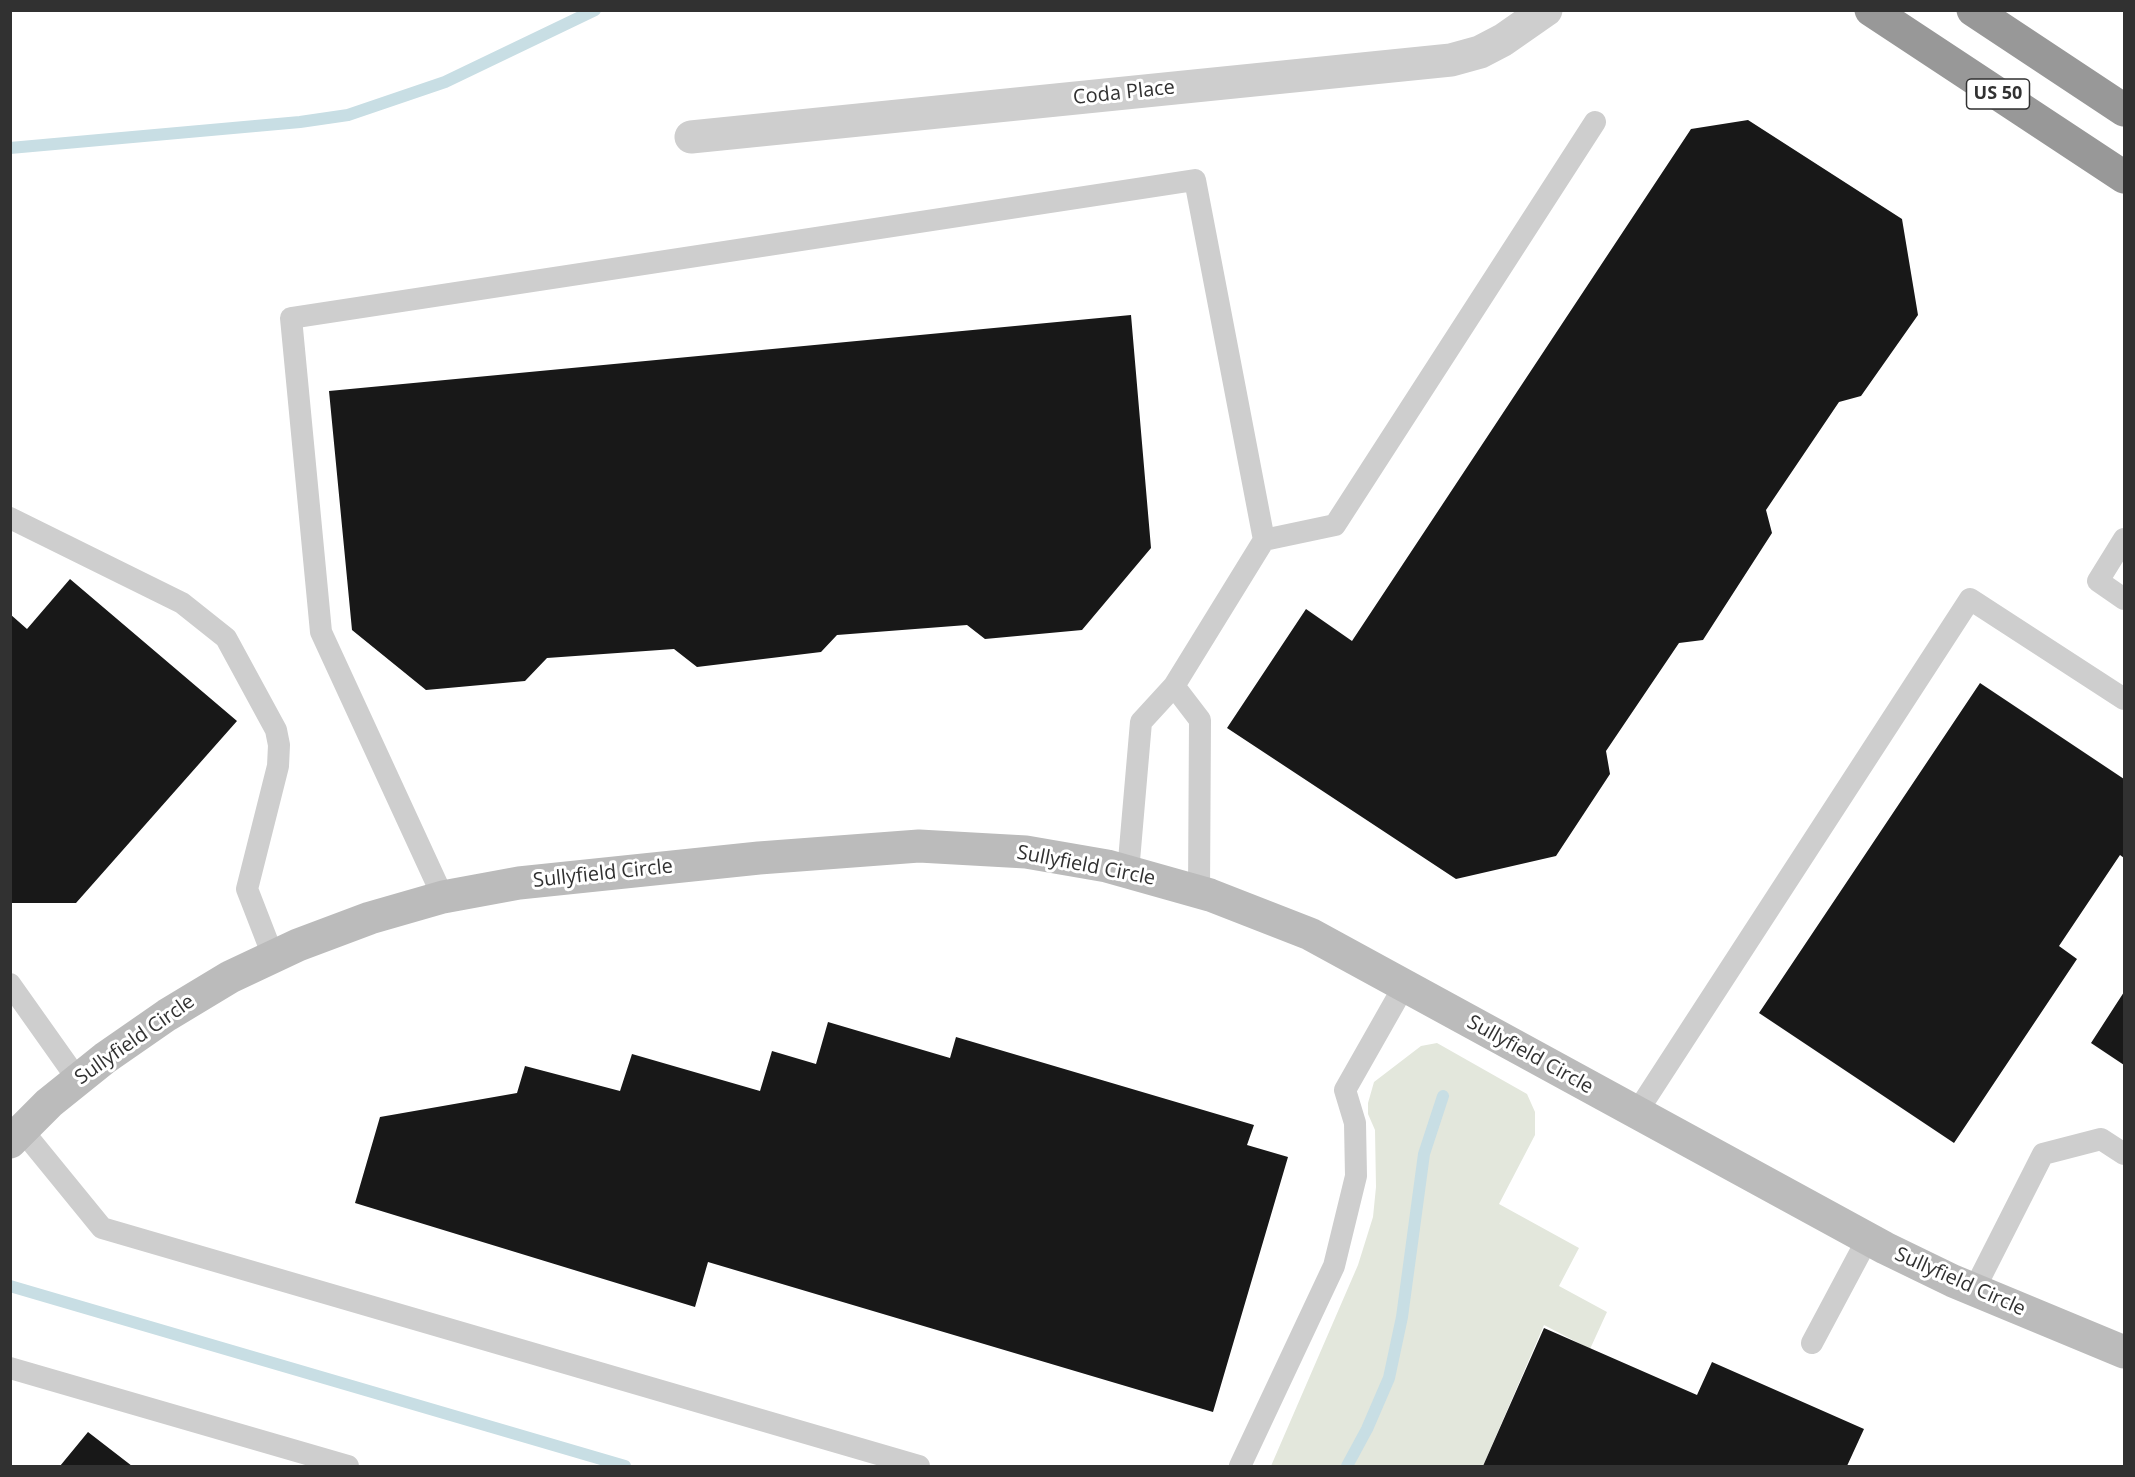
<!DOCTYPE html>
<html>
<head>
<meta charset="utf-8">
<style>
	body { margin:0 }
	#map { position:relative; width:2135px; height:1477px; overflow:hidden; background:#fff; font-family:"Open Sans",sans-serif }
	canvas { display:block }
	.frame { position:absolute; inset:0; border:12px solid #313131; pointer-events:none }
</style>
</head>
<body>
<div id="map">
<canvas width="2135" height="1477"></canvas>
<div class="frame"></div>
</div>
<script>
const ctx = document.querySelector('canvas').getContext('2d');
ctx.lineJoin = 'round';
function paint(path, color) { ctx.fillStyle = color; ctx.fill(path, 'evenodd'); }
const toPath = rows => new Path2D(rows.map(r => 'M' + r).join(''));
function stroke(path, color, width, dash) { ctx.strokeStyle = color; ctx.lineWidth = width; ctx.lineCap = dash ? 'butt' : 'round'; ctx.setLineDash(dash || []); ctx.stroke(path); }
function drawText(font, color, halo, rows, align = 'center') {
  ctx.font = font + ' "Open Sans",sans-serif'; ctx.lineWidth = 6; ctx.setLineDash([]); ctx.textBaseline = 'middle'; ctx.strokeStyle = halo; ctx.fillStyle = color; for (const [text, x, y, turn = 0] of rows) {
    ctx.save(); ctx.translate(x, y); ctx.rotate((+turn || 0) * Math.PI / 180); ctx.textAlign = isNaN(turn) ? turn : align; if (halo) ctx.strokeText(text, 0, 0); ctx.fillText(text, 0, 0); ctx.restore();
  }
}
paint(toPath([
	[1437,1043,1527,1094,1535,1112,1535,1135,1499,1204,1579,1248,1559,1286,1607,1312,1590,1349,1544,1325,1483,1466,1271,1466,1358,1265,1373,1217,1376,1187,1375,1130,1368,1114,1368,1103,1374,1082,1421,1046]
]), '#e3e7dc');
stroke(toPath([
	[10,148,300,122,348,115,445,82,595,10],
	[10,1286,625,1466],
	[1347,1466,1367,1429,1389,1378,1402,1317,1424,1154,1443,1096]
]), '#c8dee4', 12);
paint(toPath([
	[1748,120,1902,219,1918,315,1861,396,1839,402,1766,510,1772,533,1703,640,1679,643,1606,751,1610,774,1556,856,1456,879,1227,728,1306,609,1352,641,1691,129],
	[1131,315,1151,548,1082,630,985,639,967,625,837,635,821,652,697,667,674,649,547,658,525,681,426,690,352,630,329,391],
	[70,579,237,721,76,903,10,903,10,614,27,629],
	[1980,683,2124,779,2124,858,2120,855,2059,946,2077,959,1954,1143,1759,1013],
	[2124,992,2124,1065,2091,1043],
	[828,1022,950,1058,956,1037,1254,1125,1247,1145,1288,1157,1213,1412,708,1262,695,1307,355,1203,380,1117,517,1093,525,1066,620,1091,632,1054,760,1091,772,1051,816,1064],
	[1544,1328,1697,1395,1712,1362,1864,1429,1847,1466,1483,1466],
	[88,1432,132,1466,60,1466]
]), '#181818');
stroke(toPath([
	[10,518,182,603,226,638,276,730,279,745,278,766,247,889,273,956],
	[2124,539,2098,581,2124,599],
	[1264,540,1335,525,1595,122],
	[1174,686,1200,720,1199,891],
	[443,897,321,632,291,318,1195,180,1264,540,1174,686,1141,722,1128,872],
	[10,984,78,1080],
	[1637,1112,1970,599,2124,699],
	[22,1130,102,1228,919,1466],
	[1974,1290,2043,1154,2101,1139,2124,1154],
	[1812,1343,1868,1238],
	[10,1368,348,1466],
	[1240,1466,1334,1266,1356,1176,1355,1123,1345,1090,1404,986]
]), '#cecece', 22);
stroke(toPath([
	[691,137,1451,60,1480,52,1503,40,1546,10]
]), '#cecece', 33);
stroke(toPath([
	[10,1142,49,1103,105,1058,167,1015,230,977,298,945,370,918,443,897,519,883,759,858,919,846,1026,852,1107,866,1210,895,1310,934,1885,1248,1953,1281,2124,1352]
]), '#bbb', 33);
stroke(toPath([
	[1871,10,2124,177],
	[1973,10,2124,110]
]), '#989898', 33);
for (const [x, y, w] of [
	[1998,94,63]
]) { const box = new Path2D(); box.roundRect(x - w / 2, y - 15, w, 30, 4.5); ctx.fillStyle = '#fff'; ctx.fill(box); stroke(box, '#313131', 1.5); }
drawText('bold 18px', '#313131', null, [
	["US 50",1998,94]
]);
drawText('20px', '#313131', '#fff', [
	["Coda Place",1124,93,-6],
	["Sullyfield Circle",1086,866,11],
	["Sullyfield Circle",603,874,-6],
	["Sullyfield Circle",135,1040,-35],
	["Sullyfield Circle",1530,1055,29],
	["Sullyfield Circle",1960,1282,24]
]);
</script>
</body>
</html>
